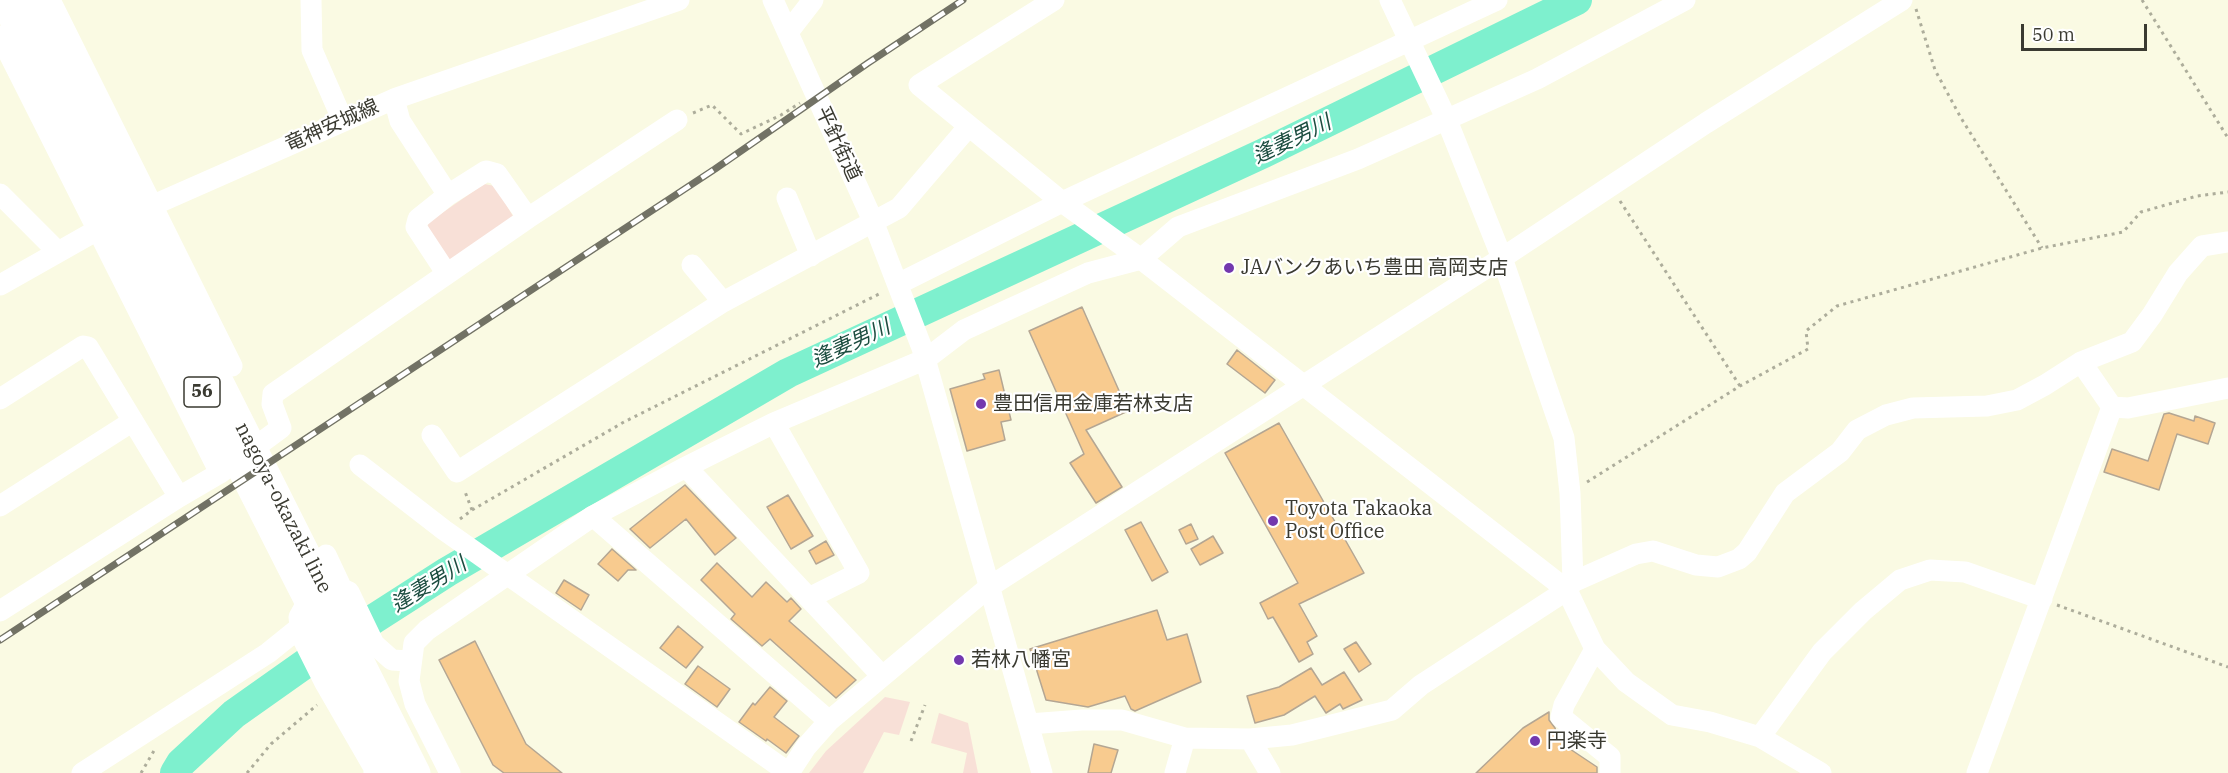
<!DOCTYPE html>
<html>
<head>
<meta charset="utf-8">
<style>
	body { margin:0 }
	#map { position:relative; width:2228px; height:773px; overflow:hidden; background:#fafae3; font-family:"IBM Plex Serif",serif }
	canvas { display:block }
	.scale { position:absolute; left:2021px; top:24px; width:126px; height:27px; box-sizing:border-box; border:3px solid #3a3a31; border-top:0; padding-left:8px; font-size:18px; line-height:21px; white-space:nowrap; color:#3a3a31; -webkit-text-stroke:4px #fff; paint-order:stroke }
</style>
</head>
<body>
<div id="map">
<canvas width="2228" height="773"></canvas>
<div class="scale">50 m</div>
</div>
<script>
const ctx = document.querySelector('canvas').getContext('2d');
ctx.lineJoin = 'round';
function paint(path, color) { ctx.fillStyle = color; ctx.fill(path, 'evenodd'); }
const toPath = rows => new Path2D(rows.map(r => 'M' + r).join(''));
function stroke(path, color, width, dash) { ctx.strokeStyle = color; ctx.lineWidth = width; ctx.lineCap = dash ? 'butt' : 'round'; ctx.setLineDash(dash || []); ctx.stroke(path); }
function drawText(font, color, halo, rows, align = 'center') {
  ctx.font = font + ' "IBM Plex Serif","Noto Sans JP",serif'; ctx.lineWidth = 4.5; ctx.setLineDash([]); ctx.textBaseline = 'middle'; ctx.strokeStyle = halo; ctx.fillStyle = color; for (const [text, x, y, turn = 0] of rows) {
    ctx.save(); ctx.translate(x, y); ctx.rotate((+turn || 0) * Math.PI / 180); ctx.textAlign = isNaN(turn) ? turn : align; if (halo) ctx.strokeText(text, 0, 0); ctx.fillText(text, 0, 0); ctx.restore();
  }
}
paint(toPath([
	[484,184,495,186,513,216,451,261,445,259,426,230,429,222],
	[885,697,910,702,899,735,884,732,863,773,809,773,826,751],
	[939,713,968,723,978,773,963,773,967,753,931,743]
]), '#f8e0d7');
stroke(toPath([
	[175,773,181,763,234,714,316,656,447,572,788,373,1264,153,1577,0]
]), '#7ef0ce', 30);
const building = toPath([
	[1082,307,1128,411,1086,430,1122,487,1096,503,1070,463,1084,454,1029,331,1082,307],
	[1237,350,1275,380,1265,393,1227,364,1237,350],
	[999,370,1011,420,1001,422,1005,440,967,451,950,389,985,379,983,374,999,370],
	[2169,413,2194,421,2195,416,2215,423,2208,444,2177,434,2159,490,2104,472,2112,449,2148,461,2164,414,2169,413],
	[1279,423,1364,573,1299,604,1317,636,1307,642,1313,654,1299,662,1273,617,1268,619,1260,603,1298,583,1225,453,1279,423],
	[685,485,736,538,715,555,686,519,650,548,630,529,685,485],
	[788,495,813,536,791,549,767,507,788,495],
	[1141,522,1168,572,1152,581,1125,530,1141,522],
	[1191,524,1198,539,1186,544,1179,530,1191,524],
	[1213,536,1223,553,1200,565,1191,549,1213,536],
	[826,541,834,555,816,564,809,551,826,541],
	[612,549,636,570,628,570,618,581,598,564,612,549],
	[717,563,752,597,766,582,787,602,791,598,801,609,789,621,856,680,836,698,770,639,762,646,731,619,735,614,701,580,717,563],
	[564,580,589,595,581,610,556,593,564,580],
	[1157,610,1167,640,1187,634,1201,682,1135,711,1131,709,1125,696,1088,707,1046,700,1030,649,1157,610],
	[678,626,703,647,686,668,660,648,678,626],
	[475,641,526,744,562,773,504,773,493,765,439,660,475,641],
	[1356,642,1371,664,1359,672,1344,649,1356,642],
	[698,666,730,689,717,707,685,684,698,666],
	[1311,668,1322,685,1344,672,1362,700,1343,709,1340,704,1326,713,1315,696,1284,715,1255,723,1247,696,1279,687,1311,668],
	[770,687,787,701,774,717,799,736,786,753,767,739,766,741,739,722,753,703,755,705,770,687],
	[1549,712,1549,720,1555,728,1557,735,1567,747,1597,767,1597,773,1476,773,1523,728,1549,712],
	[1094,744,1118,750,1111,773,1088,773,1094,744]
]);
paint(building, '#f8cb8f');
stroke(building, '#b4a693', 1.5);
stroke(toPath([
	[2142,0,2228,138],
	[1916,9,1935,70,1961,118,2042,248],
	[693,113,712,105,741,134,781,115,800,103],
	[1620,201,1740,386],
	[1587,482,1740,386,1808,349,1806,331,1837,306,2042,248,2123,232,2141,212,2197,196,2228,192],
	[472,510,624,422,881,293],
	[460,519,472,510,464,489],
	[2057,605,2228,667],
	[911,741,925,705],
	[141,773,155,749],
	[247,773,271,744,317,705]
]), '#adad9b', 3, [3, 4.5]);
stroke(toPath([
	[50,0,232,366],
	[311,0,312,50,343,121],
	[773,0,873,221,922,348,1042,773],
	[1054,0,919,85,1062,202,1141,259,1567,590,1595,649,1626,682,1672,715,1710,722,1760,737,1821,773],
	[1390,0,1446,118,1502,258,1564,438,1570,493,1573,582],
	[789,31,813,0],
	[0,36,220,473],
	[394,99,400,121,448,195],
	[0,194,58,252],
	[787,198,811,256],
	[692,265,723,302],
	[447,274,416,227,418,219,448,195,486,171,497,174,528,218],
	[898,284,1062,202,1497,0],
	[0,285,99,229,394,99,679,0],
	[2081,362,2112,407],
	[0,399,83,346,88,347,179,497,0,611],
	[774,423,859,573,809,598],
	[432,435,457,472,723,302,899,208,969,126],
	[360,465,444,530,789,773],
	[686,467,882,676],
	[179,497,220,473,281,428,272,404,273,394,528,218,677,120],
	[0,506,133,421],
	[593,516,829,721],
	[326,555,342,589],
	[1595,649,1564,705,1561,717,1610,757,1610,773],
	[1029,724,1082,720,1122,720,1185,738,1250,739,1292,735,1392,710,1421,685,1567,590,1573,582,1636,554,1653,551,1696,565,1718,567,1739,559,1747,552,1785,493,1840,452,1857,430,1886,415,1913,408,1987,406,2017,400,2045,385,2081,362,2132,342,2152,315,2178,273,2202,246,2228,242],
	[1760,737,1822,652,1863,611,1900,580,1930,570,1965,572,2042,599],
	[1250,739,1270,773],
	[82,773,268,653,299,628],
	[374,773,374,768,325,683,301,635,299,617,304,608,335,588,342,589,349,592,374,644,392,660,410,661],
	[450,773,415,704,409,681,414,643,427,630,593,516,686,467,774,423,926,359,964,330,1088,273,1141,259,1178,227,1358,159,1537,79,1685,0],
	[789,773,806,747,829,721,989,587,1502,258,1706,123,1902,0],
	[1175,773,1185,738],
	[1977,773,2112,407,2128,408,2228,388]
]), '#fff', 21);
stroke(toPath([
	[3,0,395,773],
	[28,0,417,773]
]), '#fff', 27);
const rail = toPath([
	[0,640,715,169,868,63,963,0]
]);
stroke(rail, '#727265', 7);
stroke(rail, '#fff', 4.5, [14]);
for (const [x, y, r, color] of [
	[1229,268,6,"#7338ae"],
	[981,404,6,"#7338ae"],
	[1273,521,6,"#7338ae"],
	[959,660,6,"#7338ae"],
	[1535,741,6,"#7338ae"]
]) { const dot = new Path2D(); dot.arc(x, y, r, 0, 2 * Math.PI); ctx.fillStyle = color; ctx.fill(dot); stroke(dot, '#fff', 2); }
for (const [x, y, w] of [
	[202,392,36]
]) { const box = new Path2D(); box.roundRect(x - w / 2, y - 15, w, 30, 4.5); ctx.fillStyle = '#fff'; ctx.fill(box); stroke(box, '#3a3a31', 1.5); }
drawText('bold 18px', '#3a3a31', null, [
	["56",202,392]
]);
drawText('20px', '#3a3a31', '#fff', [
	["竜神安城線",332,126,-24],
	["平針街道",838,144,65],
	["nagoya-okazaki line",283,508,63]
]);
drawText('20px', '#3a3a31', '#fff', [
	["JAバンクあいち豊田 高岡支店",1241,268],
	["豊田信用金庫若林支店",993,404],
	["Toyota Takaoka",1285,509],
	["Post Office",1285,532],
	["若林八幡宮",971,660],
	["円楽寺",1547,741]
], 'left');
drawText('italic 21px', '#1c4d40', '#fff', [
	["逢妻男川",1292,140,-26],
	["逢妻男川",851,344,-25],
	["逢妻男川",429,585,-32]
]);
</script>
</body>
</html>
